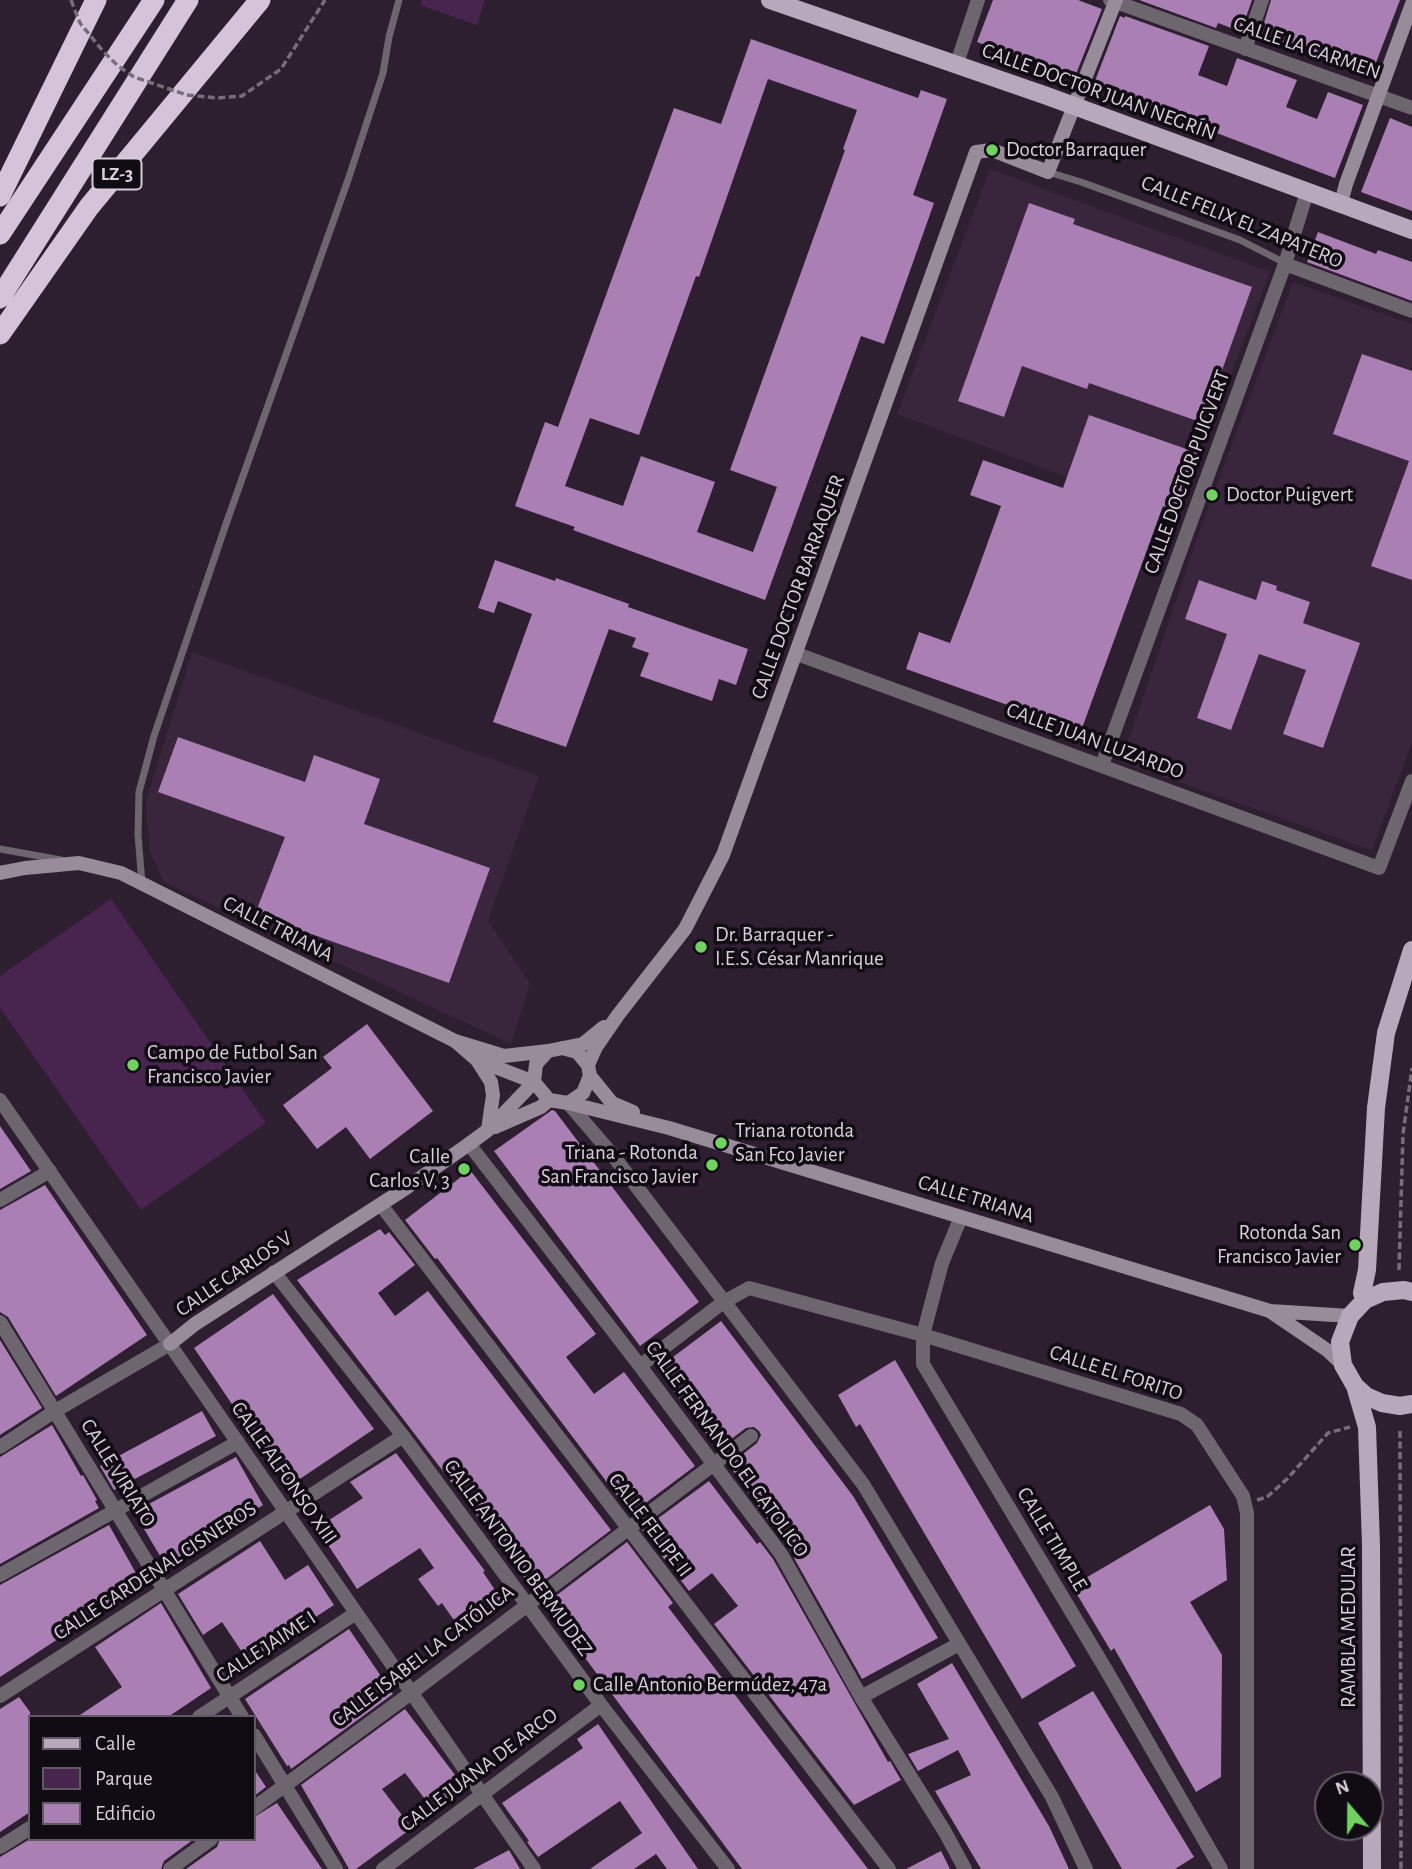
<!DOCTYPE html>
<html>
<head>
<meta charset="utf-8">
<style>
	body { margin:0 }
	#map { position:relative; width:1412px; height:1869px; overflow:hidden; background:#2d1f30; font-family:"Alegreya Sans",sans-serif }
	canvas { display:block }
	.legend { position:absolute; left:28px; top:1715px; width:228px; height:126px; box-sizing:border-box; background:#110b13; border:2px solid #615963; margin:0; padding:9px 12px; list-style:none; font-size:21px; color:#d8cfda }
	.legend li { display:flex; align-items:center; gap:14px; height:35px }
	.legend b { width:35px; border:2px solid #615963 }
	.north { position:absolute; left:1314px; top:1771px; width:70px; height:70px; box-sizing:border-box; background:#110b13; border:2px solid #615963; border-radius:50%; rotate:340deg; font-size:19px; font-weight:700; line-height:28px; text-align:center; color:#d8cfda }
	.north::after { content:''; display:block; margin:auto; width:24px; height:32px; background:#70d35f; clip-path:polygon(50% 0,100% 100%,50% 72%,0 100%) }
</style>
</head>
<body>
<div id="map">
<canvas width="1412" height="1869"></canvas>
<ul class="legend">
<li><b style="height:9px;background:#b8a8bb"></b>Calle</li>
<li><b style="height:19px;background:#47254e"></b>Parque</li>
<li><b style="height:19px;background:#aa7fb3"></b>Edificio</li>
</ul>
<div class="north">N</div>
</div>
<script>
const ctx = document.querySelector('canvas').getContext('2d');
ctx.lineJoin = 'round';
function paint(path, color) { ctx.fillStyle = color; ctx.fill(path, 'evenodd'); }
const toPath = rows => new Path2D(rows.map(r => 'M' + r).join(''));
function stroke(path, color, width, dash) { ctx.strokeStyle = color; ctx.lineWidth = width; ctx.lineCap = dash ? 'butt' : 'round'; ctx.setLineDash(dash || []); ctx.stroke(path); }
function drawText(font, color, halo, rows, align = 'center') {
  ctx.font = font + ' "Alegreya Sans",sans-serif'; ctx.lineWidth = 7; ctx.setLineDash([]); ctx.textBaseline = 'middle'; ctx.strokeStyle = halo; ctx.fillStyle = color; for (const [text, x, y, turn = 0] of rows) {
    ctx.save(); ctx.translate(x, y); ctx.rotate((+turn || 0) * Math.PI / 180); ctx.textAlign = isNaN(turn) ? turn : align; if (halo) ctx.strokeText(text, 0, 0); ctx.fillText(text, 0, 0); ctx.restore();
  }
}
paint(toPath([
	[990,169,1270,272,1177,518,897,414],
	[1293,282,1412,324,1412,743,1372,850,1121,762,1201,527],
	[192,652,539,776,488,921,530,984,511,1044,164,882,149,850,146,801]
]), '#39263c');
paint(toPath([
	[422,0,485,0,477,25,420,5],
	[111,899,266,1123,141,1210,0,1008,0,976]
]), '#47254e');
paint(toPath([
	[993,0,1078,0,1102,9,1074,79,977,42],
	[1139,0,1252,0,1242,29,1235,26,1234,29,1218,23,1216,28],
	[1271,0,1400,0,1370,78,1260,36],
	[1120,16,1125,18,1125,16,1209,46,1198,75,1227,86,1237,58,1297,80,1286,107,1317,119,1328,92,1363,105,1335,178,1093,86],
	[751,39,918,98,921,90,947,99,913,195,934,203,884,344,861,336,765,600,573,530,575,527,515,506,545,422,558,427,674,108,721,124],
	[768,79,857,110,843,149,845,150,730,470,777,487,753,552,697,532,715,482,641,456,623,506,565,486,590,418,639,435,696,276,699,277],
	[1390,118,1412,127,1412,211,1361,192],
	[1029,203,1075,219,1073,224,1252,287,1203,423,1089,383,1087,389,1022,366,1004,417,958,401],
	[1318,232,1376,254,1378,250,1412,262,1412,301,1307,262],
	[1362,354,1412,371,1412,580,1371,566,1409,461,1333,434],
	[1089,415,1198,453,1177,511,1163,506,1081,731,906,669,919,632,950,643,972,586,1001,506,970,495,983,460,1063,488],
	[495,560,555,581,556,578,629,604,628,607,748,649,736,685,719,679,712,701,640,676,649,653,632,647,636,638,609,629,566,747,493,722,532,614,498,601,494,613,478,608],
	[1199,580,1256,600,1262,581,1277,586,1276,590,1310,602,1303,623,1360,643,1323,748,1283,734,1306,670,1259,654,1231,730,1197,718,1227,634,1185,619],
	[178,737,305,782,314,755,380,779,364,824,490,868,449,983,255,914,285,837,158,792],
	[367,1024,433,1111,370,1159,346,1127,317,1149,283,1105,332,1068,323,1057],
	[552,1110,555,1111,699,1302,640,1346,494,1151],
	[0,1126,31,1171,0,1189],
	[470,1170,596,1334,566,1357,594,1394,624,1372,695,1466,631,1514,437,1258,435,1259,405,1220],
	[45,1185,147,1335,56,1396,8,1317,0,1312,0,1210],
	[380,1229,385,1235,389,1232,415,1265,378,1293,395,1316,428,1291,611,1530,533,1589,297,1280],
	[273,1294,374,1429,288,1487,194,1348],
	[721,1321,853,1496,938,1638,862,1679,789,1549,729,1465,757,1443,761,1435,759,1431,754,1427,746,1428,718,1449,657,1369],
	[0,1340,42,1408,0,1435],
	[895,1360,1076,1666,1022,1699,860,1424,856,1427,838,1395],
	[202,1411,216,1436,114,1490,100,1466],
	[52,1425,81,1476,83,1475,97,1500,95,1501,99,1508,0,1564,0,1457],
	[396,1453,485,1571,483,1572,505,1605,463,1633,442,1603,438,1606,418,1579,434,1568,420,1548,357,1589,317,1528,363,1498,350,1482],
	[236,1457,263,1505,166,1566,134,1512],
	[709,1481,757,1544,760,1542,773,1559,888,1762,890,1761,901,1780,854,1805,714,1624,738,1606,712,1573,689,1591,642,1530],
	[1210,1505,1224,1529,1227,1580,1190,1602,1222,1655,1221,1777,1196,1792,1114,1648,1111,1651,1072,1586],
	[109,1525,142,1584,0,1677,0,1585],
	[260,1541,285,1580,308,1565,334,1605,248,1661,222,1622,203,1635,178,1594],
	[627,1542,673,1603,668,1607,868,1869,742,1869,545,1604],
	[161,1603,211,1688,168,1717,77,1717,122,1687,95,1647],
	[349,1629,393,1694,291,1769,289,1765,287,1766,245,1699],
	[952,1663,1049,1826,1069,1869,981,1869,935,1791,971,1775,958,1750,918,1771,908,1754,949,1739,917,1684],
	[1093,1691,1194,1857,1175,1869,1122,1869,1038,1723],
	[19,1697,30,1712,30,1812,0,1832,0,1709],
	[405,1709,465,1788,434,1811,405,1773,382,1789,412,1828,356,1869,349,1869,301,1785],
	[598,1724,698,1869,667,1869,656,1854,634,1869,590,1869,642,1833,620,1801,538,1857,527,1842,529,1841,502,1803,583,1748,577,1739],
	[254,1769,266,1787,254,1796],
	[277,1803,322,1869,186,1869,217,1847,220,1839,254,1839,254,1817],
	[30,1839,194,1839,164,1861,161,1869,0,1869,0,1857],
	[509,1850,520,1869,473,1869],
	[941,1851,950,1869,906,1869]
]), '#aa7fb3');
stroke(toPath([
	[1399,1270,1403,1134,1412,1068],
	[1400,1431,1401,1869],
	[1257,1500,1267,1497,1287,1479,1328,1433,1350,1427]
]), '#786c7a', 3.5, [7, 3.5]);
stroke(toPath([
	[1048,172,1081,182,1240,240,1285,263],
	[0,849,61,860],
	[142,883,138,835,139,792,154,736,226,524,349,177,383,73,389,37,399,0]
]), '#6e666f', 7);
stroke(toPath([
	[1110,0,1412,108],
	[1245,49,1262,0],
	[956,66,978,0],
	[1285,264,1412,311],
	[797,654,1379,868,1412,781],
	[1102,765,1285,264,1307,192],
	[0,1100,534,1869],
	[568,1103,611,1153,863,1484,1052,1797,1086,1869],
	[469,1144,640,1366,781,1554,861,1697,945,1832,965,1869],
	[0,1200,50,1171],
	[381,1205,889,1869],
	[961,1217,942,1263,923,1335,923,1364,1105,1668,1221,1869],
	[274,1272,403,1436,601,1705,728,1869],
	[0,1322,242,1717],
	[640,1366,722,1303,749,1288,923,1335,1181,1414,1197,1425,1243,1496,1247,1513,1247,1869],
	[0,1447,55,1411,170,1344],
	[0,1575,238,1442],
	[0,1696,403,1436],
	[861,1697,959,1644],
	[199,1717,356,1613],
	[254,1735,336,1869],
	[254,1808,411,1693,751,1436],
	[0,1847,30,1828],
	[170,1869,211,1839],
	[383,1869,601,1705]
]), '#6e666f', 14);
stroke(toPath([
	[1341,203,1346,184,1412,4],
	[0,873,25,868,79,863,121,873,455,1041,504,1056,548,1051,583,1044,604,1027],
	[455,1041,477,1060,534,1082,549,1100,568,1103,669,1128,1270,1311,1350,1316],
	[562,1048,577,1052,588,1065,590,1076,583,1093,568,1103],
	[477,1060,491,1082,493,1095,488,1130],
	[588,1065,596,1047,618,1015,685,929,723,855,976,152,992,150,1048,172,1116,0],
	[590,1076,612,1103,633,1112],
	[534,1082,536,1064,548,1051],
	[495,1127,541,1107,549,1100],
	[1271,1312,1327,1350,1343,1365],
	[170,1344,195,1324,406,1188,469,1144,488,1130,534,1082]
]), '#988c9a', 14);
stroke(toPath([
	[770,0,1047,96,1412,230],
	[1412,1292,1404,1290,1383,1292,1365,1300,1350,1316,1340,1342,1343,1365,1355,1386,1366,1396,1382,1403,1400,1406,1412,1404],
	[1365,1300,1362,1293,1367,1270,1376,1108,1386,1033,1412,950],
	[1355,1386,1367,1427,1371,1545,1372,1869]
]), '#b8a8bb', 18);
stroke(toPath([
	[0,196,96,0],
	[0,234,154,0],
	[0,298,188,0],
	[0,334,89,207,260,0]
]), '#d5c3d9', 21);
stroke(toPath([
	[71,0,80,23,102,50,118,66,134,77,187,95,217,98,242,96,281,69,325,0]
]), '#786c7a', 3.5, [7, 3.5]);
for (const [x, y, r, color] of [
	[992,150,7,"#70d35f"],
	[1212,495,7,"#70d35f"],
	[701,947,7,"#70d35f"],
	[133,1065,7,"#70d35f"],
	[721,1143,7,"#70d35f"],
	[712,1165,7,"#70d35f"],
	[464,1169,7,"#70d35f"],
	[1355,1245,7,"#70d35f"],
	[579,1685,7,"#70d35f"]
]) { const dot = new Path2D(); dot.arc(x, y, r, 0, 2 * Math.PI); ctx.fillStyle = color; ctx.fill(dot); stroke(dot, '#110b13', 2.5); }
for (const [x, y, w] of [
	[117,174,49]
]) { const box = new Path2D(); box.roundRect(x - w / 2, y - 15.5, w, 31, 5); ctx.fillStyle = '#110b13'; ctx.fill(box); stroke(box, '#d8cfda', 2); }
drawText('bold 19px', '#d8cfda', null, [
	["LZ-3",117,174]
]);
drawText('21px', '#d8cfda', '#110b13', [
	["CALLE LA CARMEN",1307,48,19],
	["CALLE DOCTOR JUAN NEGRÍN",1099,92,20],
	["CALLE FELIX EL ZAPATERO",1242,222,22],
	["CALLE DOCTOR PUIGVERT",1187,472,-70],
	["CALLE DOCTOR BARRAQUER",798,587,-70],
	["CALLE JUAN LUZARDO",1095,741,20],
	["CALLE TRIANA",278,929,27],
	["CALLE TRIANA",976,1199,17],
	["CALLE CARLOS V",234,1274,-34],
	["CALLE EL FORITO",1116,1373,18],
	["CALLE FERNANDO EL CATOLICO",727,1449,54],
	["CALLE VIRIATO",118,1473,58],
	["CALLE ALFONSO XIII",284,1473,55],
	["CALLE FELIPE II",650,1525,53],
	["CALLE TIMPLE",1052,1539,59],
	["CALLE ANTONIO BERMUDEZ",518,1558,54],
	["CALLE CARDENAL CISNEROS",155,1571,-33],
	["RAMBLA MEDULAR",1349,1627,-90],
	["CALLE JAIME I",266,1647,-33],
	["CALLE ISABEL LA CATÓLICA",423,1656,-37],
	["CALLE JUANA DE ARCO",479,1770,-37]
]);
drawText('21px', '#d8cfda', '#110b13', [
	["Doctor Barraquer",1006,150],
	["Doctor Puigvert",1226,495],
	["Dr. Barraquer -",715,935],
	["I.E.S. César Manrique",715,959],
	["Campo de Futbol San",147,1053],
	["Francisco Javier",147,1077],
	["Triana rotonda",735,1131],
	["San Fco Javier",735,1155],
	["Triana - Rotonda",698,1153,"right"],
	["San Francisco Javier",698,1177,"right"],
	["Calle",450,1157,"right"],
	["Carlos V, 3",450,1181,"right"],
	["Rotonda San",1341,1233,"right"],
	["Francisco Javier",1341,1257,"right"],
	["Calle Antonio Bermúdez, 47a",593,1685]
], 'left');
</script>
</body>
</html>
